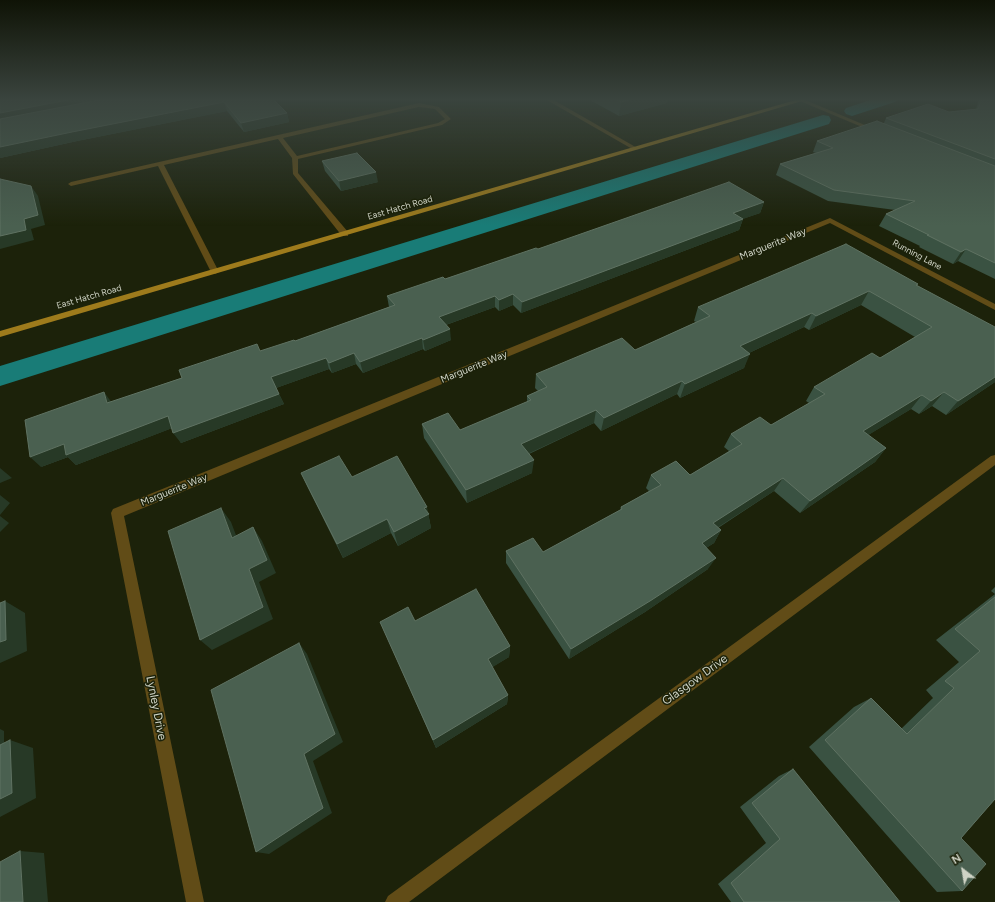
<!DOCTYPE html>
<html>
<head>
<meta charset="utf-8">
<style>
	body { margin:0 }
	#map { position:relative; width:995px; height:902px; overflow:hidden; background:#1c220a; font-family:Figtree,sans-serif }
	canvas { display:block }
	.north { position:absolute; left:943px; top:850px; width:40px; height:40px; -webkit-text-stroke:3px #1c220a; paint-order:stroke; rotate:329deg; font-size:11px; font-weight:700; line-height:16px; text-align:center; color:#cfd3c5 }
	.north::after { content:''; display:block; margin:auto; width:14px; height:18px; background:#cfd3c5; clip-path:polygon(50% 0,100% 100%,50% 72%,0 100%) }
</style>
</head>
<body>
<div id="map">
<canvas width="995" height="902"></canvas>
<div class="north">N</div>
</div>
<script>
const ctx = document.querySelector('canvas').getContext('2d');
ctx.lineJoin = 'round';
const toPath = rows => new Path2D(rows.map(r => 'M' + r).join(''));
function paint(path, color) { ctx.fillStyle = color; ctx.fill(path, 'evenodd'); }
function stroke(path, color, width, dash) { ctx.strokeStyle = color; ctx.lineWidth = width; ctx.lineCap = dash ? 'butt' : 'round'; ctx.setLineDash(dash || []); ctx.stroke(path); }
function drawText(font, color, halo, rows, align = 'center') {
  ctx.font = font + ' Figtree,sans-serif'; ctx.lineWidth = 3; ctx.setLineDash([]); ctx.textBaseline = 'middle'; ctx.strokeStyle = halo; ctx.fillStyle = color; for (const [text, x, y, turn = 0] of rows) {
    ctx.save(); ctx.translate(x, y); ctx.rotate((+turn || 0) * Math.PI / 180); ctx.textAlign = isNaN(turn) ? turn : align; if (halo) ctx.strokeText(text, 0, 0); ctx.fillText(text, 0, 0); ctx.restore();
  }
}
paint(toPath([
	[873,99,898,99,895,102,852,116,846,114,844,111,846,108,873,99],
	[823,115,829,116,831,120,829,124,0,386,0,366,823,115]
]), '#197c77');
paint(toPath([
	[545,99,552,99,639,149,634,150,545,99],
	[419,103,439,107,451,119,442,125,298,159,298,173,348,232,348,236,342,236,293,174,292,158,278,139,164,165,219,272,215,274,211,272,158,166,71,186,68,184,71,182,419,103],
	[419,107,435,109,445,119,438,123,297,156,283,138,419,107]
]), '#614c17');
paint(toPath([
	[795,99,803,99,879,131,874,132,795,99],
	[830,218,995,304,995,310,830,223,124,516,204,902,186,902,111,513,113,509,830,218],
	[995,455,995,465,409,902,385,902,388,896,991,456,995,455]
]), '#614c17');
paint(toPath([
	[799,99,809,99,0,337,0,331,799,99]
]), '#9e7b1c');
paint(toPath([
	[0,99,273,99,287,113,289,122,244,132,227,111,77,141,0,158],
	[588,99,668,99,667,103,619,116],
	[979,99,995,99,995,279,958,261,953,264,919,247,920,246,879,226,886,214,895,210,828,201,776,175,780,164,816,153,813,152,817,141,884,123,886,118,976,109],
	[322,161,378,182,341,191,325,171],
	[764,202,760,213,742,219,743,219,739,230,521,313,513,305,499,311,495,307,446,325,451,340,425,351,423,349,363,373,356,364,332,373,329,369,276,388,284,404,181,443,172,428,76,465,68,457,41,467,111,402,260,351,295,341,389,307,387,296,445,279,538,249],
	[917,285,995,382,946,415,932,406,919,414,911,409,868,435,886,448,875,462,800,513,774,491,718,528,721,530,714,543,706,548,708,569,645,612,569,659,506,563,506,551,543,552,620,510,621,507,649,491,646,488,651,475,690,475,729,451,724,447,731,434,771,425,809,403,806,401,814,387,880,358,915,337,861,305,809,330,804,327,749,353,744,368,680,398,677,394,601,431,594,423,529,454,532,473,467,503,424,438,422,424,460,430,527,402,527,396,538,391,535,388,536,374,635,350,696,322,694,321,698,307],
	[301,473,352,477,428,513,431,528,398,546,391,533,343,558,308,488],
	[995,587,995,799,961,838,962,891,937,892,809,747,854,707,871,698,901,729,933,698,926,690,959,662,936,640,995,594,991,591],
	[415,621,510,646,509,657,492,667,508,695,507,704,436,748,380,622],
	[793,769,900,902,731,902,718,884,766,843,740,807,779,776]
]), '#3a5242');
paint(toPath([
	[73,99,126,99,0,123,0,113],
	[634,99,668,99,667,103,619,116,621,102],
	[224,102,227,111,77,141,0,158,0,147,72,132],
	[287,113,289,122,244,132,241,123],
	[376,172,378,182,341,191,339,181],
	[31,186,38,196,45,225,31,229,34,240,0,249,0,236,24,219],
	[764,202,760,213,729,224,733,213],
	[743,219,739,230,521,313,522,302],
	[966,249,958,261,953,264,961,252],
	[869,291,861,305,809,330,816,316],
	[513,294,513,305,499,311,499,300],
	[495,296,495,307,440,327,439,317],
	[812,313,804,327,734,360,740,346],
	[450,329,451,340,425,351,423,340],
	[422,338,423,349,363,373,360,362],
	[354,353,356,364,332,373,329,363],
	[750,354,744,368,680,398,685,384],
	[326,358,329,369,276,388,271,377],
	[995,377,995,382,946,415,958,401],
	[682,381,677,394,601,431,604,418],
	[104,392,112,403,107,403],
	[944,392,932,406,919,414,931,401],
	[279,394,284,404,181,443,173,433],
	[922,395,911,409,852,445,863,431],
	[596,410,594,423,521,457,521,444],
	[168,416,175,427,76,465,68,457,41,467,30,457,64,444],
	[886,448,875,462,800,513,810,501],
	[534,460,532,473,467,503,466,490],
	[0,468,12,478,0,483],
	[783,478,774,491,706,535,713,523],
	[0,495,10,503,0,515],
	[427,507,431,528,398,546,394,532,424,508],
	[221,508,231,522,242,551,232,538],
	[0,516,9,523,0,532],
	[387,519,391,533,343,558,337,544],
	[253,527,262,541,276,573,259,582,273,619,212,650,200,640,249,569],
	[721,530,714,543,695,555,702,543],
	[716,558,708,569,645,612,569,659,571,649],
	[5,601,25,613,27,651,0,663,0,642],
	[299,643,307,654,343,742,313,761,332,813,269,854,256,852,304,754],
	[510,646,509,657,488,670,488,659],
	[508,695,507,704,436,748,433,740],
	[0,729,4,731,4,762,0,760],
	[10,740,33,748,36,798,0,817,0,799],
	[20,851,44,853,48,902,23,902]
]), '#273926');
const building = toPath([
	[0,99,73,99,0,113,0,99],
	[104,99,273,99,287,113,241,123,224,102,72,132,0,147,0,119,104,99],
	[615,99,634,99,621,102,615,99],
	[982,99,995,99,995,159,886,118,928,104,949,112,978,109,982,99],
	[877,121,995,166,995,263,966,249,961,252,927,235,929,235,886,214,915,201,834,190,780,164,833,148,817,141,877,121],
	[357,153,376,172,339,181,322,161,357,153],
	[0,179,31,186,38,215,24,219,26,230,0,236,0,179],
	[729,182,764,202,733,213,743,219,522,302,513,294,499,300,495,296,439,317,450,329,423,340,422,338,360,362,354,353,329,363,326,358,271,377,279,394,173,433,168,416,66,455,64,444,30,457,25,420,104,392,107,403,182,378,179,370,257,344,260,351,294,340,295,341,395,305,387,296,443,277,445,279,536,248,538,249,729,182],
	[846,244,918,284,916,285,995,327,995,377,958,401,944,392,931,401,922,395,863,431,886,448,810,501,783,478,713,523,721,530,702,543,716,558,650,601,571,649,506,551,533,538,543,552,622,509,621,507,661,485,651,475,676,461,690,475,742,444,731,434,760,417,771,425,825,394,814,387,872,353,880,358,932,327,869,291,816,316,812,313,740,346,750,354,685,384,682,381,604,418,596,410,521,444,534,460,466,490,422,424,448,413,460,430,531,400,527,396,547,387,536,374,622,338,635,350,710,316,698,307,846,244],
	[339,456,352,477,397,456,427,507,424,508,429,514,394,532,387,519,337,544,301,473,339,456],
	[221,508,232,538,253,527,267,560,249,569,263,607,200,640,168,531,221,508],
	[476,589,510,646,488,659,508,695,433,740,380,622,408,607,415,621,476,589],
	[995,597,995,799,961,838,986,864,962,891,825,740,871,698,907,734,954,688,945,681,980,651,955,629,995,597],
	[5,601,6,640,0,642,0,603,5,601],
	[299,643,335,734,304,754,323,808,256,852,211,690,299,643],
	[10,740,12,793,0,799,0,745,10,740],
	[793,769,900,902,744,902,731,883,780,839,752,803,793,769],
	[20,851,23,902,0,902,0,862,20,851]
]);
paint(building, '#4a6050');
stroke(building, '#5f7262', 1);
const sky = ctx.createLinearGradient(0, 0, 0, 226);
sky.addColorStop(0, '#0f1306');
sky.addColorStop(0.44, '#3a443e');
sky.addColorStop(1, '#3a443e00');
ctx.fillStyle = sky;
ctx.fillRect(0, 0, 995, 226);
drawText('9px', '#cfd3c5', '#1c220a', [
	["East Hatch Road",400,208,-16],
	["Running Lane",917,255,28],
	["East Hatch Road",89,297,-16]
]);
drawText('10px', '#cfd3c5', '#1c220a', [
	["Marguerite Way",773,244,-22],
	["Marguerite Way",474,367,-22],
	["Marguerite Way",174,490,-22]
]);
drawText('12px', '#cfd3c5', '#1c220a', [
	["Glasgow Drive",695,680,-36],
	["Lynley Drive",156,708,79]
]);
</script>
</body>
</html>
